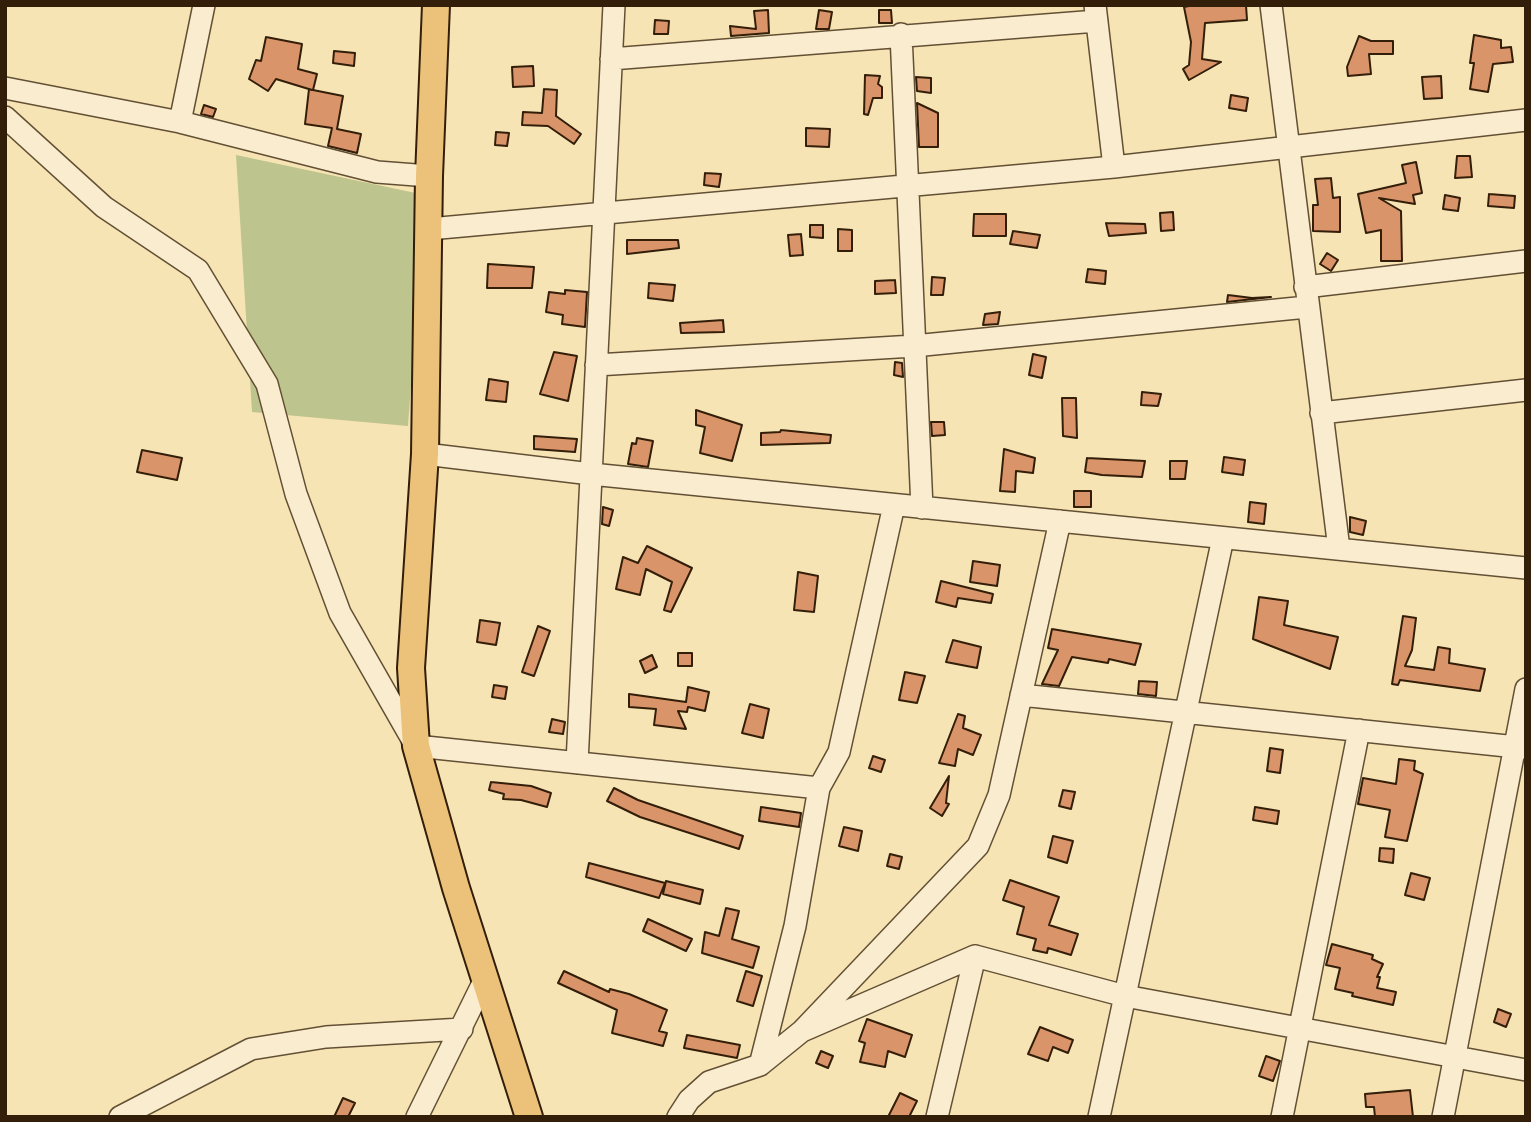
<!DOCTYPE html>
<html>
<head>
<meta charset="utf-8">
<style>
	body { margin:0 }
	#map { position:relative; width:1531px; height:1122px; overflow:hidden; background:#f7e4b5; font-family:"IM FELL DW Pica",serif }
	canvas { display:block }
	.frame { position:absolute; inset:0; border:7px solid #321e09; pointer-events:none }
</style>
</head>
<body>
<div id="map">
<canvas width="1531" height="1122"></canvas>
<div class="frame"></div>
</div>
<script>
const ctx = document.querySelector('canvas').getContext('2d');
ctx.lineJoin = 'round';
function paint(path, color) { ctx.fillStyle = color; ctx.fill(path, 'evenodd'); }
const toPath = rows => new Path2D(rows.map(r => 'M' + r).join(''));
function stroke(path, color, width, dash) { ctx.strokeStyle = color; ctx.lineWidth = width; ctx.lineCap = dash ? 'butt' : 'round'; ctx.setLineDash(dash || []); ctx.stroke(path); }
paint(toPath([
	[236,155,425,195,408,426,252,412]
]), '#bdc48d');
const building = toPath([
	[1194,5,1246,5,1247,20,1205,23,1202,59,1221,62,1189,80,1183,69,1189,65,1191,42,1184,7,1194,5],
	[768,10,769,33,731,36,730,26,756,29,754,11,768,10],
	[819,10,832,12,829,29,816,29,819,10],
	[879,10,891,10,892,23,879,23,879,10],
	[655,20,669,21,668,34,654,34,655,20],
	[1474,35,1501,40,1501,48,1511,47,1513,62,1493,64,1488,92,1470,89,1474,63,1470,63,1474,35],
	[1359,36,1371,41,1393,41,1393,54,1369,54,1371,74,1348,76,1347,67,1359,36],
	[266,37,302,44,298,69,317,74,313,90,343,96,337,129,361,134,357,153,328,146,332,128,305,124,309,89,312,90,276,79,268,91,249,79,256,60,261,61,266,37],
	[334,51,355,53,354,66,333,63,334,51],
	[533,66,534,86,513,87,512,67,533,66],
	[865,75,880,76,878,84,882,87,882,98,873,98,868,115,864,114,865,75],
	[1441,76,1442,98,1424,99,1422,77,1441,76],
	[916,77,931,78,931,93,917,91,916,77],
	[544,89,557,90,556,116,581,134,574,144,548,126,522,125,523,112,542,113,544,89],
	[1231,95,1248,98,1246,111,1229,108,1231,95],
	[917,103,938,113,938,147,919,147,917,103],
	[204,105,216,109,213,117,201,114,204,105],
	[806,128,830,129,829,147,806,146,806,128],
	[496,132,509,133,507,146,495,145,496,132],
	[1457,156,1470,156,1472,177,1455,178,1457,156],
	[1416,162,1422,193,1413,195,1415,204,1379,198,1401,211,1402,261,1381,261,1381,230,1366,233,1358,194,1406,183,1402,165,1416,162],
	[705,173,721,174,719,187,704,185,705,173],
	[1331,178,1333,198,1340,197,1340,232,1313,231,1313,205,1318,205,1315,179,1331,178],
	[1489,194,1515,196,1514,208,1488,206,1489,194],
	[1445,195,1460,198,1458,211,1443,209,1445,195],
	[1173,212,1174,230,1161,231,1160,213,1173,212],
	[974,214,1006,214,1006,236,973,236,974,214],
	[1106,223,1145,224,1146,233,1109,236,1106,223],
	[810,225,823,225,823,238,810,237,810,225],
	[838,229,852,230,852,251,838,251,838,229],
	[1013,231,1040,235,1037,248,1010,244,1013,231],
	[801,234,803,255,790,256,788,235,801,234],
	[627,240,678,240,679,248,627,254,627,240],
	[1327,253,1338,260,1331,271,1320,264,1327,253],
	[488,264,534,267,532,288,487,288,488,264],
	[1088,269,1106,271,1105,284,1086,282,1088,269],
	[932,277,945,278,943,295,931,295,932,277],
	[895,280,896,293,875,294,875,281,895,280],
	[649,283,675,285,673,301,648,298,649,283],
	[565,290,587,292,585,327,562,324,563,315,546,312,549,292,565,294,565,290],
	[1228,295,1252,298,1271,297,1227,302,1228,295],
	[1000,312,998,324,983,325,985,314,1000,312],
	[723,320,724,332,681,333,680,323,723,320],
	[554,352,577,356,568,401,540,394,554,352],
	[1033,354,1046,357,1042,378,1029,375,1033,354],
	[895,362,902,363,903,377,894,375,895,362],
	[489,379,508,382,506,402,486,400,489,379],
	[1142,392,1161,394,1158,406,1141,405,1142,392],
	[1062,398,1076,398,1077,438,1063,436,1062,398],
	[696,410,742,425,732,461,700,453,705,427,696,425,696,410],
	[931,422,944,422,945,435,932,436,931,422],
	[781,430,831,435,830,443,761,445,761,433,780,432,781,430],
	[534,436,577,439,575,452,534,449,534,436],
	[637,438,653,441,648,467,628,464,632,443,636,444,637,438],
	[1004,449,1035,458,1033,473,1016,471,1015,492,1000,491,1004,449],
	[142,450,182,458,177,480,137,472,142,450],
	[1224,457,1245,460,1243,475,1222,472,1224,457],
	[1087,458,1145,461,1142,477,1102,475,1085,472,1087,458],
	[1170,461,1187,461,1185,479,1170,479,1170,461],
	[1074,491,1091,491,1091,507,1074,507,1074,491],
	[1250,502,1266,504,1264,524,1248,522,1250,502],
	[603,507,613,510,609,526,602,524,603,507],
	[1350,517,1366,521,1363,535,1350,532,1350,517],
	[647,546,692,568,671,612,664,610,672,582,646,569,640,595,616,589,623,557,638,563,647,546],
	[973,561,1000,565,997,586,970,582,973,561],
	[798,572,818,576,814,612,794,610,798,572],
	[941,581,993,594,991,603,958,598,956,607,936,602,941,581],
	[1259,597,1288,601,1284,625,1338,637,1330,669,1253,639,1259,597],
	[1403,616,1416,618,1412,650,1405,666,1434,670,1438,647,1450,649,1449,663,1485,669,1480,691,1400,680,1398,685,1392,684,1403,616],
	[480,620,500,623,496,645,477,642,480,620],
	[538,626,550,631,534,676,522,672,538,626],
	[1052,629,1141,644,1135,665,1109,659,1108,663,1072,657,1059,686,1042,684,1058,650,1048,648,1052,629],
	[953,640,981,647,977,668,946,662,953,640],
	[678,653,692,653,692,666,678,666,678,653],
	[652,655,657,667,645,673,640,661,652,655],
	[905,672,925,676,917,703,899,700,905,672],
	[1139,681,1157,682,1156,696,1138,694,1139,681],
	[494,685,507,687,505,699,492,697,494,685],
	[688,687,709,692,705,711,688,707,687,712,678,711,686,729,654,725,656,709,629,707,629,694,686,702,688,687],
	[750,704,769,709,763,738,742,733,750,704],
	[958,714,965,716,963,728,981,735,973,755,958,749,955,766,939,763,958,714],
	[552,719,565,722,563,734,549,732,552,719],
	[1270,748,1283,750,1280,773,1267,771,1270,748],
	[873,756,885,760,881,772,869,768,873,756],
	[1399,759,1415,761,1414,770,1423,774,1407,841,1385,837,1390,810,1358,804,1363,778,1396,784,1399,759],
	[949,776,946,803,949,804,942,816,930,808,949,776],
	[491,782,531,786,551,793,547,807,521,800,503,799,504,794,489,790,491,782],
	[614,788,638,800,743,836,739,849,640,817,607,801,614,788],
	[1063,790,1075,792,1071,809,1059,806,1063,790],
	[761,807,801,813,799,827,759,821,761,807],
	[1255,807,1279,811,1277,824,1253,820,1255,807],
	[844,827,862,831,858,851,839,846,844,827],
	[1053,836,1073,841,1067,863,1048,857,1053,836],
	[1380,848,1394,849,1393,863,1379,861,1380,848],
	[890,854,902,857,899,869,887,866,890,854],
	[589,863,665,883,659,898,586,877,589,863],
	[1411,873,1430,878,1424,900,1405,895,1411,873],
	[1010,880,1059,897,1049,925,1078,934,1071,955,1048,948,1047,953,1033,950,1036,939,1017,934,1024,907,1003,900,1010,880],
	[666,881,703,890,700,904,663,894,666,881],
	[726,908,739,911,732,939,759,947,753,968,702,953,705,932,719,936,726,908],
	[648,919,692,939,686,951,643,931,648,919],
	[1332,944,1373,955,1372,959,1383,964,1377,977,1380,977,1377,988,1396,992,1393,1005,1352,996,1353,993,1335,989,1340,968,1326,965,1332,944],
	[564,971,609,992,610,989,629,994,667,1010,659,1031,667,1033,663,1046,612,1033,617,1010,558,983,564,971],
	[746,971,762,976,753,1006,737,1001,746,971],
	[1498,1009,1511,1014,1506,1027,1494,1022,1498,1009],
	[867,1019,912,1035,905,1057,888,1051,885,1067,860,1062,865,1043,859,1041,867,1019],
	[1040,1027,1073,1040,1068,1053,1053,1047,1048,1061,1028,1054,1040,1027],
	[687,1035,740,1045,737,1058,684,1048,687,1035],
	[821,1051,833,1056,828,1068,816,1063,821,1051],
	[1266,1056,1280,1061,1273,1081,1259,1076,1266,1056],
	[1410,1090,1413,1117,1375,1117,1374,1107,1366,1107,1365,1094,1410,1090],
	[900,1093,917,1101,909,1117,888,1117,900,1093],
	[343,1098,355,1103,348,1117,334,1117,343,1098]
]);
paint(building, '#da9469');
stroke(building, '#321e09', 2);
const minor = toPath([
	[1095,5,1114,167],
	[1271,5,1339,549],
	[901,34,922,508],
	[611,59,1097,21],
	[5,88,180,122,377,172,429,176],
	[5,117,104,207,198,270,267,384,296,494,340,613,416,746,819,788],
	[180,122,204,5],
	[429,229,1114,167,1526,120],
	[1305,287,1526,261],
	[596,365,914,346,1307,307],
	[1321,413,1526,390],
	[425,454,591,474,1526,568],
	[1021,695,1526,748],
	[577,763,614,5],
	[802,1031,975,956,1125,996,1526,1070],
	[760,1065,802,1031,978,846,999,795,1060,521],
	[120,1117,251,1049,326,1037,462,1029],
	[417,1117,485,979],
	[678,1117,689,1100,709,1082,760,1065,795,926,819,788,839,752,894,505],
	[937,1117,975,956],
	[1099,1117,1223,538],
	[1282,1117,1359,730],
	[1443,1117,1526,689]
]);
const major = toPath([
	[436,5,429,176,425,454,411,668,416,746,456,888,529,1117]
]);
stroke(minor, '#635034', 24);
stroke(major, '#321e09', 30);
stroke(minor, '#faedcf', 21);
stroke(major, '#ecc27a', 26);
</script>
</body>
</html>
